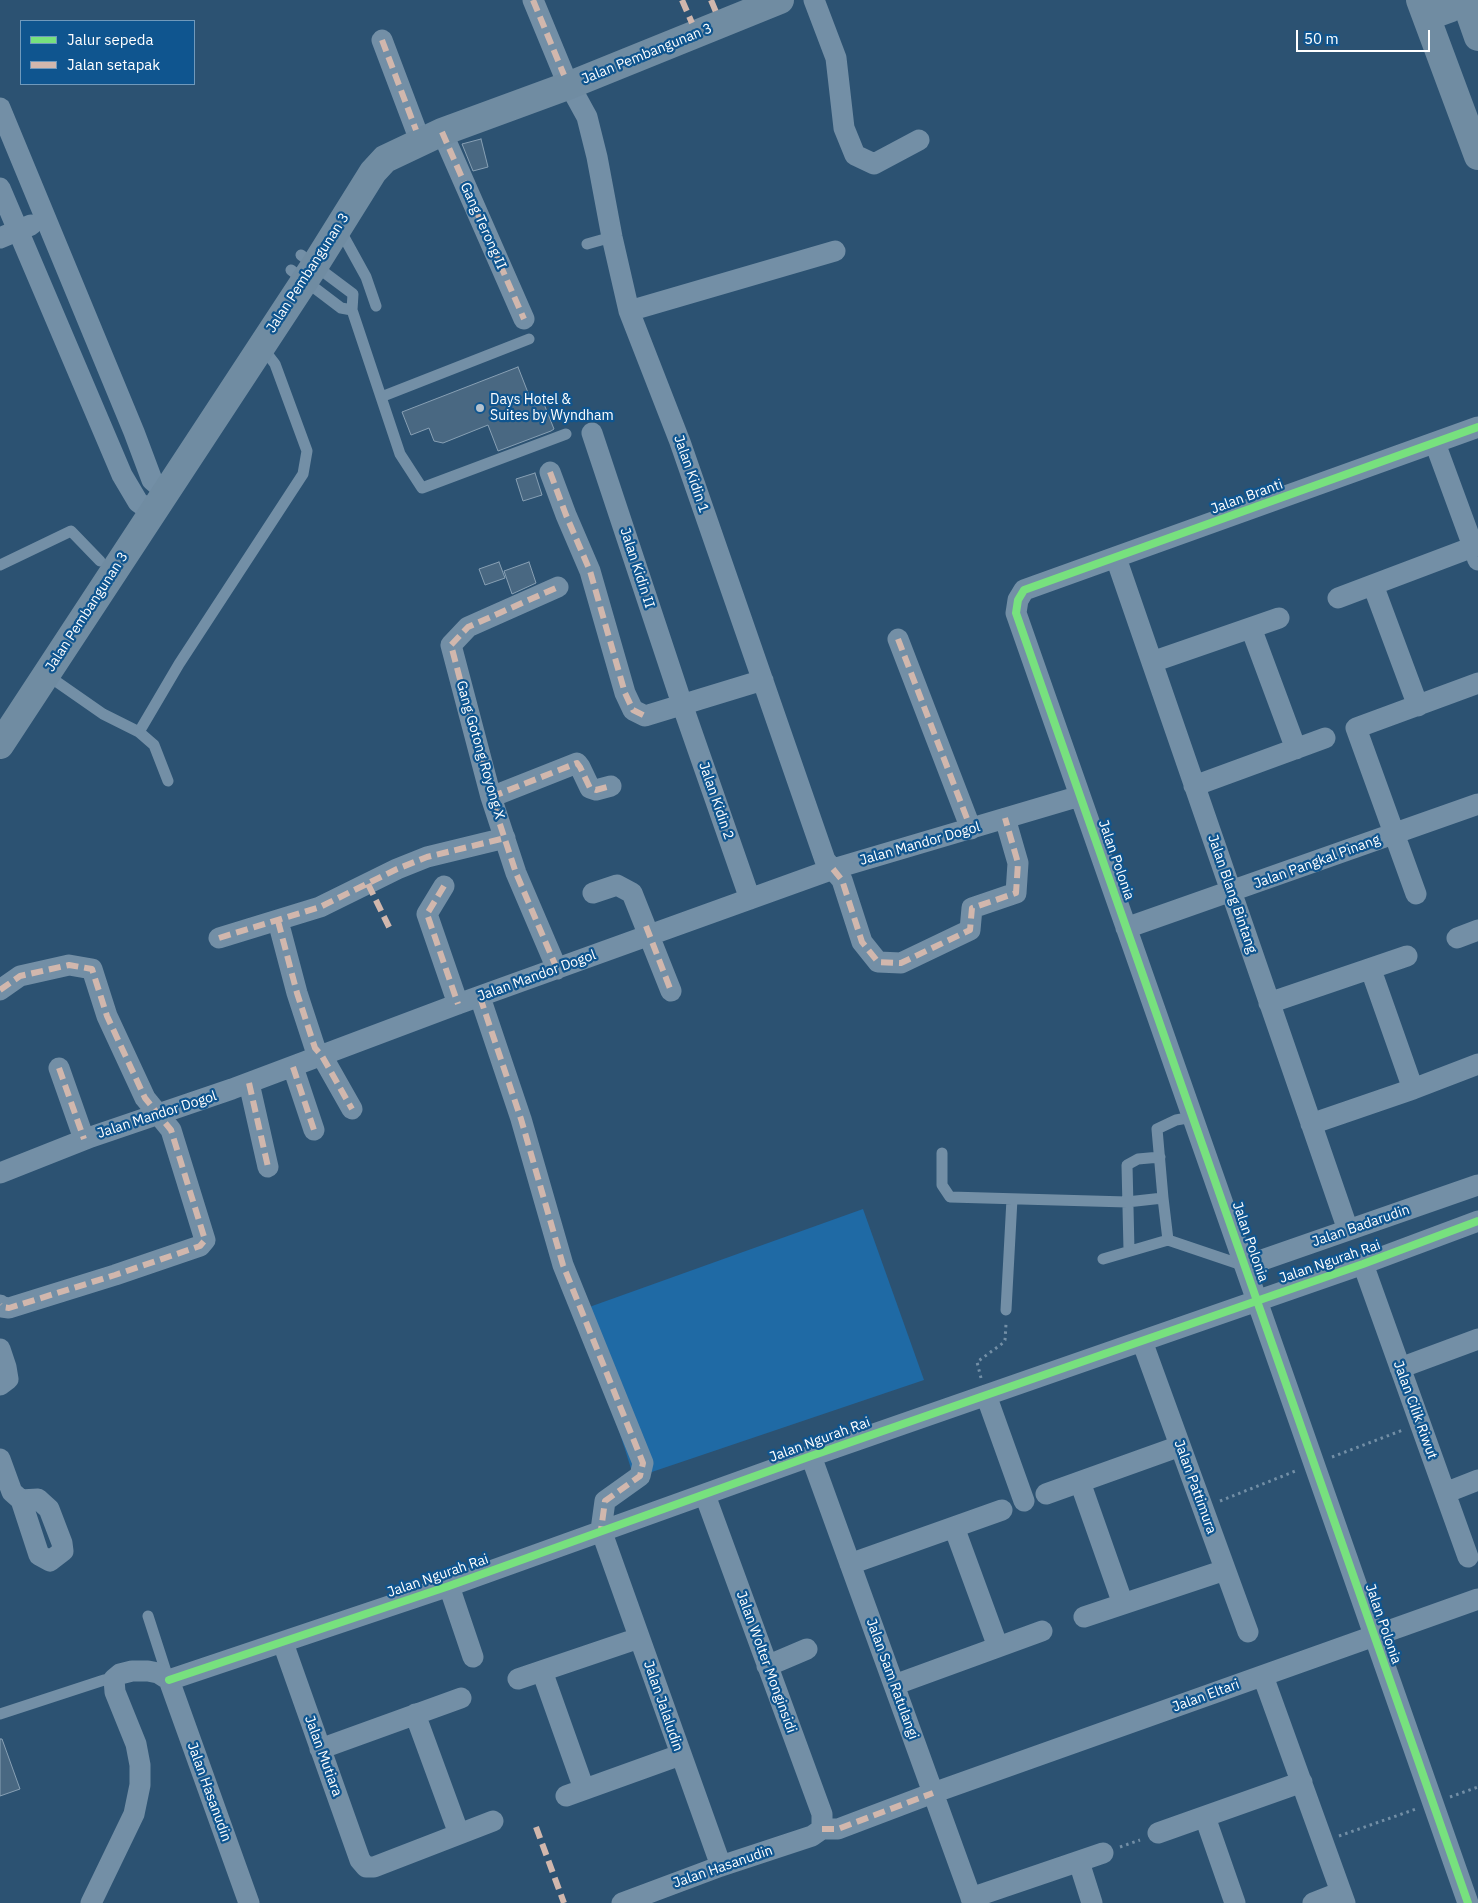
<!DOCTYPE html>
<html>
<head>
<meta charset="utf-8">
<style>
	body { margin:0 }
	#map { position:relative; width:1478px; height:1903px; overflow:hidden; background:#2c5272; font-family:"IBM Plex Sans",sans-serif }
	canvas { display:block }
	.legend { position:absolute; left:20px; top:20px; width:175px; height:65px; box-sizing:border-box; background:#0f558f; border:1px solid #6f99bc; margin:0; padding:6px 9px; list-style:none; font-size:15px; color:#fff }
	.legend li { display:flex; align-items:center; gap:10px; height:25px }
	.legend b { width:25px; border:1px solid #6f99bc }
	.scale { position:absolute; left:1296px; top:30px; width:134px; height:22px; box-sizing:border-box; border:2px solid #fff; border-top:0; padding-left:6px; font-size:15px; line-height:18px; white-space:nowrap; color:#fff; -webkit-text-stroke:4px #0f558f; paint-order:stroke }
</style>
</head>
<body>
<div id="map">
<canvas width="1478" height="1903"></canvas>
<ul class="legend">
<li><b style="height:6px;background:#77e17e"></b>Jalur sepeda</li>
<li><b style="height:6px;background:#d1b7ad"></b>Jalan setapak</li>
</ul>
<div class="scale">50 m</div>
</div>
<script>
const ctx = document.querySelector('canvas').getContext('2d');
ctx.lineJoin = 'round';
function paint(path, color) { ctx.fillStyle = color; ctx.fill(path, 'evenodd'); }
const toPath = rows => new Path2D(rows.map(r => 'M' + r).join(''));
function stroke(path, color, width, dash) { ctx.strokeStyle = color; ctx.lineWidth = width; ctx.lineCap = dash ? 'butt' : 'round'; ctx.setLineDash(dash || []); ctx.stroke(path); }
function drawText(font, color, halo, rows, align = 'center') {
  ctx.font = font + ' "IBM Plex Sans",sans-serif'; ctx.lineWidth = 4.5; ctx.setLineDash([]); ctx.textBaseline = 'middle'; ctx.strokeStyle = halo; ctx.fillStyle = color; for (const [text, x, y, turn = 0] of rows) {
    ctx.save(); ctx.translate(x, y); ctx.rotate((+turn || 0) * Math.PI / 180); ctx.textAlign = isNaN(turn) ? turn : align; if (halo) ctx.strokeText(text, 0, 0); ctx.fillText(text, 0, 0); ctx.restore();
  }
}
paint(toPath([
	[863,1209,924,1380,634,1478,581,1310]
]), '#1f6aa5');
const building = toPath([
	[481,139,488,167,473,171,462,144,481,139],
	[518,367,532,403,542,399,554,429,551,431,498,451,488,425,443,443,434,441,429,428,411,435,402,412,518,367],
	[535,473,542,495,523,501,516,479,535,473],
	[499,562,505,578,485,585,479,569,499,562],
	[529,562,536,583,512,594,504,571,529,562],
	[0,1739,2,1739,20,1789,0,1796,0,1739]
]);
paint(building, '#496882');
stroke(building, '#88a0b4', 1);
stroke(toPath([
	[981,1378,977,1362,1003,1343,1005,1340,1006,1324],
	[1332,1457,1403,1430],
	[1220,1501,1298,1470],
	[1450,1797,1478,1787],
	[1339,1836,1416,1809],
	[1120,1847,1140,1840]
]), '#738fa6', 3, [2.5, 4]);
stroke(toPath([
	[339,228,366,277,376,306],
	[587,244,612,237],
	[301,255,353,294,352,310,400,454,422,488,566,434],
	[291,270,341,308,352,310],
	[381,397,529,339],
	[0,565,71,531,100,561],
	[47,675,103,714,139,732,154,745,168,781],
	[139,732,179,664,303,474,307,451,275,364,262,347],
	[942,1153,942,1185,950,1197,1127,1202,1163,1198,1157,1129,1176,1120,1193,1117],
	[1163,1198,1168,1240],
	[1129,1250,1127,1165,1138,1159,1160,1157],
	[1103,1259,1168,1240,1245,1266],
	[1006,1310,1012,1199],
	[148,1616,168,1678],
	[0,1714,104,1680,114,1679]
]), '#738fa6', 11);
stroke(toPath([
	[533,0,564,75,587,117,597,157,612,237,629,311,680,442,825,860,842,880,862,942,878,962,901,963,970,930,972,908,1016,893,1018,863,1005,818],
	[814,0,836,58,844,128,855,155,874,164,919,140],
	[382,40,416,130],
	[0,108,134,432,152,480,166,492],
	[442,132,524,319],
	[0,188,122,475,138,502,152,512],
	[0,238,31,225],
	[629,311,835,251],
	[592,433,682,704,750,899],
	[1435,443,1478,560],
	[550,472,566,515,590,571,625,693,633,710,645,716,763,680],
	[1116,558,1348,1230],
	[1373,585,1418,706],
	[1338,598,1473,547],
	[1251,628,1296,749],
	[898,639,971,829],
	[1152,662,1279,618],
	[1194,786,1325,738],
	[491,797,577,763,580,767,590,788,596,790,611,786],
	[444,886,427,914,458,1004],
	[593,893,617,885,632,893,671,991],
	[1416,894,1356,728,1478,683],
	[278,921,297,993,315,1048,322,1056,352,1109],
	[1126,928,1478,804],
	[219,938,320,907,397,869,427,857,505,838],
	[1457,938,1478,930],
	[557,969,516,873,491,797,451,645,468,627,558,587],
	[1371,970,1413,1089],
	[0,990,20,976,69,965,92,969,107,1016,145,1098,171,1130,205,1240,200,1246,115,1275,9,1308,2,1307,0,1305],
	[480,997,521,1119,563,1265,643,1463,640,1476,605,1501,601,1530,721,1866],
	[1269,1003,1407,956],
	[293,1067,314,1130],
	[59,1068,84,1139],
	[249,1083,268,1167],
	[1311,1124,1413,1089,1478,1064],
	[0,1173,91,1137,232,1089,458,1004,833,869,1080,796],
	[1363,1264,1468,1557],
	[1245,1266,1478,1185],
	[1142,1341,1248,1632],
	[0,1349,6,1367,8,1379,0,1385],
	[1400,1368,1478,1339],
	[986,1395,1024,1501],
	[811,1456,973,1903],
	[0,1459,12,1492,21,1500,39,1555,50,1561,63,1551,62,1543,49,1509,38,1499,21,1500],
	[1080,1482,1123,1604],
	[1445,1493,1478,1480],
	[1046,1494,1180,1446],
	[705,1495,822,1814,822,1829],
	[954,1527,998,1647],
	[850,1564,1002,1510],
	[449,1586,473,1657],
	[1084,1617,1225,1570],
	[283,1643,360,1860,366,1867,374,1867,493,1821],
	[767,1666,807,1649],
	[542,1671,584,1789],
	[1263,1676,1345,1903],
	[518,1679,639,1638],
	[169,1680,449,1586,811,1456,1363,1264,1478,1221],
	[169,1680,249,1903],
	[894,1685,1042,1631],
	[415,1714,459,1834],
	[320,1749,461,1698],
	[566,1796,680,1755],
	[1205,1817,1235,1903],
	[822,1829,838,1829,933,1793,1478,1599],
	[1158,1833,1302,1782],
	[1079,1862,1092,1903],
	[971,1898,1103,1853],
	[91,1903,134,1814,140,1785,140,1765,136,1744,115,1692,114,1679,120,1674,132,1671,148,1671,158,1673,169,1680],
	[622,1903,721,1866,812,1836,822,1829],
	[1313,1903,1341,1892],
	[1468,1903,1016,613,1018,600,1024,590,1478,427]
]), '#738fa6', 21);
stroke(toPath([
	[1420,0,1478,156],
	[1465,0,1478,37],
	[1423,8,1440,12,1451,8,1459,4,1461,0],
	[0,745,315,265,373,172,385,159,442,132,570,85,780,0]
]), '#708ca2', 28);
stroke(toPath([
	[533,0,564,75],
	[682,0,692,23],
	[711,0,716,12],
	[382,40,416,130],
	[442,132,524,319],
	[550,472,566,515,590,571,625,693,633,710,645,716],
	[898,639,971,829],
	[491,797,577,763,580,767,590,788,596,790,611,786],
	[833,869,842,880,862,942,878,962,901,963,970,930,972,908,1016,893,1018,863,1005,818],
	[368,884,390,929],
	[444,886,427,914,458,1004],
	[278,921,297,993,315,1048,322,1056,352,1109],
	[646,926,671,991],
	[219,938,320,907,397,869,427,857,505,838],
	[557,969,516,873,491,797,451,645,468,627,558,587],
	[0,990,20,976,69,965,92,969,107,1016,145,1098,171,1130,205,1240,200,1246,115,1275,9,1308,2,1307,0,1305],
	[480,997,521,1119,563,1265,643,1463,640,1476,605,1501,601,1530],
	[293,1067,314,1130],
	[59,1068,84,1139],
	[249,1083,268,1167],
	[536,1827,564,1903],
	[822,1829,838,1829,933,1793]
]), '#d1b7ad', 6, [12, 6]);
stroke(toPath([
	[169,1680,449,1586,811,1456,1363,1264,1478,1221],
	[1468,1903,1016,613,1018,600,1024,590,1478,427]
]), '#77e17e', 8);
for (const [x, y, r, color] of [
	[480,408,5,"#b5c2ce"]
]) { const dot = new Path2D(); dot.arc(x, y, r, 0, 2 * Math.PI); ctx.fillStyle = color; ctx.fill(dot); stroke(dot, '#0f558f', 2); }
drawText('14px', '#fff', '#0f558f', [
	["Jalan Pembangunan 3",647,54,-22],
	["Gang Terong II",483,226,66],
	["Jalan Pembangunan 3",308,273,-57],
	["Jalan Kidin 1",691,474,71],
	["Jalan Branti",1247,497,-20],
	["Jalan Kidin II",637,568,72],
	["Jalan Pembangunan 3",87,612,-57],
	["Gang Gotong Royong X",480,750,74],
	["Jalan Kidin 2",716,801,71],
	["Jalan Mandor Dogol",920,844,-16],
	["Jalan Polonia",1116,860,71],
	["Jalan Pangkal Pinang",1317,862,-20],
	["Jalan Blang Bintang",1232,894,71],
	["Jalan Mandor Dogol",537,976,-20],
	["Jalan Mandor Dogol",157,1115,-18],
	["Jalan Badarudin",1361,1226,-19],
	["Jalan Polonia",1250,1242,71],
	["Jalan Ngurah Rai",1330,1262,-19],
	["Jalan Cilik Riwut",1415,1410,70],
	["Jalan Ngurah Rai",820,1440,-20],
	["Jalan Pattimura",1195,1487,70],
	["Jalan Ngurah Rai",438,1576,-19],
	["Jalan Polonia",1383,1624,71],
	["Jalan Wolter Monginsidi",766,1662,70],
	["Jalan Sam Ratulangi",892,1679,70],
	["Jalan Eltari",1206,1696,-20],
	["Jalan Jalaludin",663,1706,71],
	["Jalan Mutiara",323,1756,70],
	["Jalan Hasanudin",209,1792,70],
	["Jalan Hasanudin",723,1867,-19]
]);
drawText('14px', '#fff', '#0f558f', [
	["Days Hotel &",490,400],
	["Suites by Wyndham",490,416]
], 'left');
</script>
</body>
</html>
